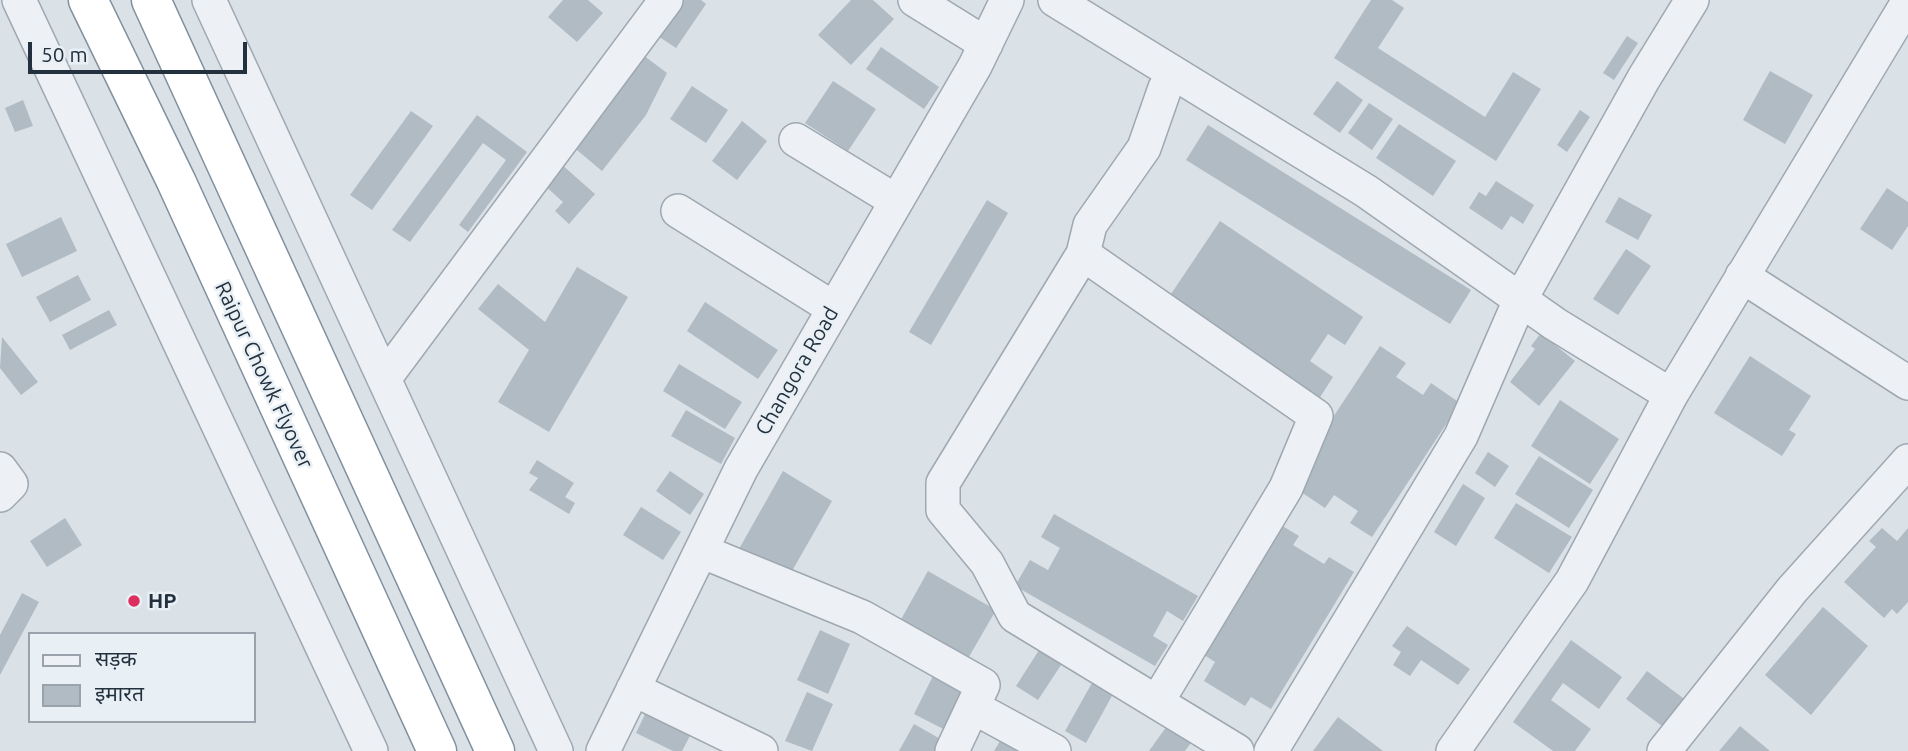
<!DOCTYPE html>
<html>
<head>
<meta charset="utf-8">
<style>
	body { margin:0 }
	#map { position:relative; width:1908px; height:751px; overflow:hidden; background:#dae1e7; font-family:Ubuntu,"Noto Sans Devanagari",sans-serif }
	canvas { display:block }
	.legend { position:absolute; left:28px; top:632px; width:228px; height:91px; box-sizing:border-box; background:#e9f0f5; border:2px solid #9aa3ac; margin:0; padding:9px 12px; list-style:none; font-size:21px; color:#23303e }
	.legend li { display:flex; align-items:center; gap:14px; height:35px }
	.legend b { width:35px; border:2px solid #9aa3ac }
	.scale { position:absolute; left:28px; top:42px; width:219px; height:32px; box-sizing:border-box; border:4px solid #23303e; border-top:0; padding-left:9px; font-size:21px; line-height:24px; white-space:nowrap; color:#23303e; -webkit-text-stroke:5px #e9f0f5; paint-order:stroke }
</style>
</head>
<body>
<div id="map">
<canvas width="1908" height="751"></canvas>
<ul class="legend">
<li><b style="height:9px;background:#edf1f5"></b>सड़क</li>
<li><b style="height:19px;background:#b1bbc4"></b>इमारत</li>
</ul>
<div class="scale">50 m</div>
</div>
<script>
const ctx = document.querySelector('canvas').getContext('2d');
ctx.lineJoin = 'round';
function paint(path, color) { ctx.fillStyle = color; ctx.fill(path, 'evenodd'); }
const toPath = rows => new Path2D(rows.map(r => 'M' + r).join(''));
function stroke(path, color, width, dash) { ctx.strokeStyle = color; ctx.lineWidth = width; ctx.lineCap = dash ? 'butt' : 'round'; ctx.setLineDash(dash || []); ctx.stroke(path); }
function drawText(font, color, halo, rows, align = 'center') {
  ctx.font = font + ' Ubuntu,sans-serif'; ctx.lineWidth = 5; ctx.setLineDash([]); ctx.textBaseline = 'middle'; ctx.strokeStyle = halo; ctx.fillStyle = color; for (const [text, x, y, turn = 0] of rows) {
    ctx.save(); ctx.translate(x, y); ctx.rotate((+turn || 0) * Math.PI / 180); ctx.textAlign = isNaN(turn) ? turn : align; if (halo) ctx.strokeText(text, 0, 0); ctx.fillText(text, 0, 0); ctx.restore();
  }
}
paint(toPath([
	[563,0,588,0,603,13,577,42,548,17],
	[679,0,701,0,706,4,676,48,655,34],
	[851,0,873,0,894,19,851,65,818,35],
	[1371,0,1392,0,1404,8,1378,48,1485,117,1513,72,1541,89,1496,161,1334,58],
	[1627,36,1638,43,1614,80,1603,73],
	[881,47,939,87,924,109,866,69],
	[643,55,667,73,646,115,602,171,571,145],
	[1770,71,1813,95,1785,144,1743,120],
	[833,81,876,109,848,151,805,123],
	[1337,81,1363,100,1340,133,1313,114],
	[692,86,728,110,706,143,670,119],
	[23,100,33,126,15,132,5,108],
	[1369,103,1393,119,1372,150,1348,133],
	[1580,110,1590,117,1567,152,1557,145],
	[411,111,433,126,372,210,350,195],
	[477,115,527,152,468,232,459,225,506,160,483,143,410,242,392,230],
	[742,121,767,141,737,180,712,161],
	[1399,124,1456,161,1433,196,1376,158],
	[1208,125,1471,290,1450,324,1186,160],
	[561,164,595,194,569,224,555,211,563,202,543,184],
	[1496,181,1534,205,1523,224,1511,216,1502,230,1469,208,1479,192,1486,196],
	[1887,188,1908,202,1908,226,1892,250,1860,229],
	[1619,197,1652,215,1638,240,1605,222],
	[987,200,1008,213,931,345,909,332],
	[61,217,77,251,22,277,6,244],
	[1220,221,1363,317,1345,345,1328,334,1310,361,1333,377,1317,402,1167,300],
	[1626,249,1651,266,1618,315,1593,299],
	[577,267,628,297,549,432,498,402,529,350,478,309,498,284,545,322],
	[78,275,91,300,50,322,36,297],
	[705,302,778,350,758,379,687,331],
	[109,310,117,325,70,350,62,335],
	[1544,329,1557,339,1554,344,1575,361,1539,406,1510,382,1535,349,1531,346],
	[2,337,38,382,21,395,0,368],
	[1380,346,1406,363,1396,377,1423,395,1431,383,1460,403,1372,537,1350,523,1358,511,1334,495,1325,508,1289,484],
	[1750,356,1811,396,1789,430,1796,434,1782,456,1714,413],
	[679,364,742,402,725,429,663,391],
	[1560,400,1619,439,1590,484,1531,446],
	[686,410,735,438,721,464,671,436],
	[1488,452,1509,466,1495,487,1475,473],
	[1539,456,1593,490,1569,528,1515,494],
	[537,460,574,483,565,497,575,503,569,514,529,490,538,478,529,473],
	[670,471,704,494,690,515,656,491],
	[783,471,832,501,792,571,739,549],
	[1463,484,1485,498,1456,546,1434,532],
	[1516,503,1572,537,1549,573,1494,538],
	[641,507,681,532,663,560,623,535],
	[1054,514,1198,596,1183,621,1167,611,1153,636,1168,645,1155,666,1015,586,1030,560,1048,570,1060,548,1041,537],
	[65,518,82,545,47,567,30,541],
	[1271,519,1299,536,1293,545,1324,564,1329,557,1354,572,1271,709,1251,697,1245,706,1204,681,1215,662,1192,647],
	[1882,528,1897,541,1908,528,1908,602,1897,614,1892,609,1884,618,1844,582,1876,547,1869,541],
	[928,571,996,610,966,662,899,623],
	[22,593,39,602,0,675,0,635],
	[1823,607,1868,646,1811,715,1765,675],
	[1407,626,1470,669,1458,685,1421,660,1410,676,1393,665,1401,652,1392,646],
	[820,630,850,644,828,694,797,680],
	[1571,640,1622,677,1599,709,1563,683,1551,700,1591,729,1575,751,1553,751,1513,722],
	[1043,644,1065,659,1038,700,1016,686],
	[938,666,977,686,953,734,914,714],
	[1647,671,1687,701,1666,729,1626,699],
	[1097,674,1118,685,1086,743,1065,731],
	[807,692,833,704,812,751,785,741],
	[647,710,692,732,682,751,673,751,636,733],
	[1338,717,1383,751,1313,751],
	[1172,719,1196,736,1185,751,1149,751],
	[914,724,951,745,947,751,899,751],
	[1740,726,1770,751,1719,751],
	[1003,736,1030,751,994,751]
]), '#b1bbc4');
const minor = toPath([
	[19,0,371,751],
	[209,0,556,751],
	[915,0,986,44],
	[1055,0,1366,191,1555,324,1671,395],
	[1175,74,1165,88,1144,148,1090,225,1083,254,943,483,943,510,987,563,1015,616,1237,751],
	[796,140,896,201],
	[678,211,833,308],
	[1083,254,1316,416,1286,488,1157,702],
	[1742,276,1908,383],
	[384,379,666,0],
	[0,469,11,484,0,495],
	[701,551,862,617,983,685,952,751],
	[633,689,761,751],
	[973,707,1054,751],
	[603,751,741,469,975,66,1007,0],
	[1271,751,1461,436,1520,300,1644,78,1692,0],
	[1453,751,1572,581,1671,395,1908,2],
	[1664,751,1792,590,1908,461]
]);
const highway = toPath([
	[88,0,176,181,437,751],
	[151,0,495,751]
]);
stroke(minor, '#9fa8b1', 36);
stroke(highway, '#80909f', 41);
stroke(minor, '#edf1f5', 33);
stroke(highway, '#fff', 38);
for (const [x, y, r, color] of [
	[134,601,7,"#dc2f5f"]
]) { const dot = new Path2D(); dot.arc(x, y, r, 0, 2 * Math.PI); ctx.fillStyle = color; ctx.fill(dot); stroke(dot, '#e9f0f5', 2.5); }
drawText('21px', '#23303e', '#e9f0f5', [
	["Changora Road",797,371,-60],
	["Raipur Chowk Flyover",264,375,65]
]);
drawText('bold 21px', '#23303e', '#e9f0f5', [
	["HP",148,601]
], 'left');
</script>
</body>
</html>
